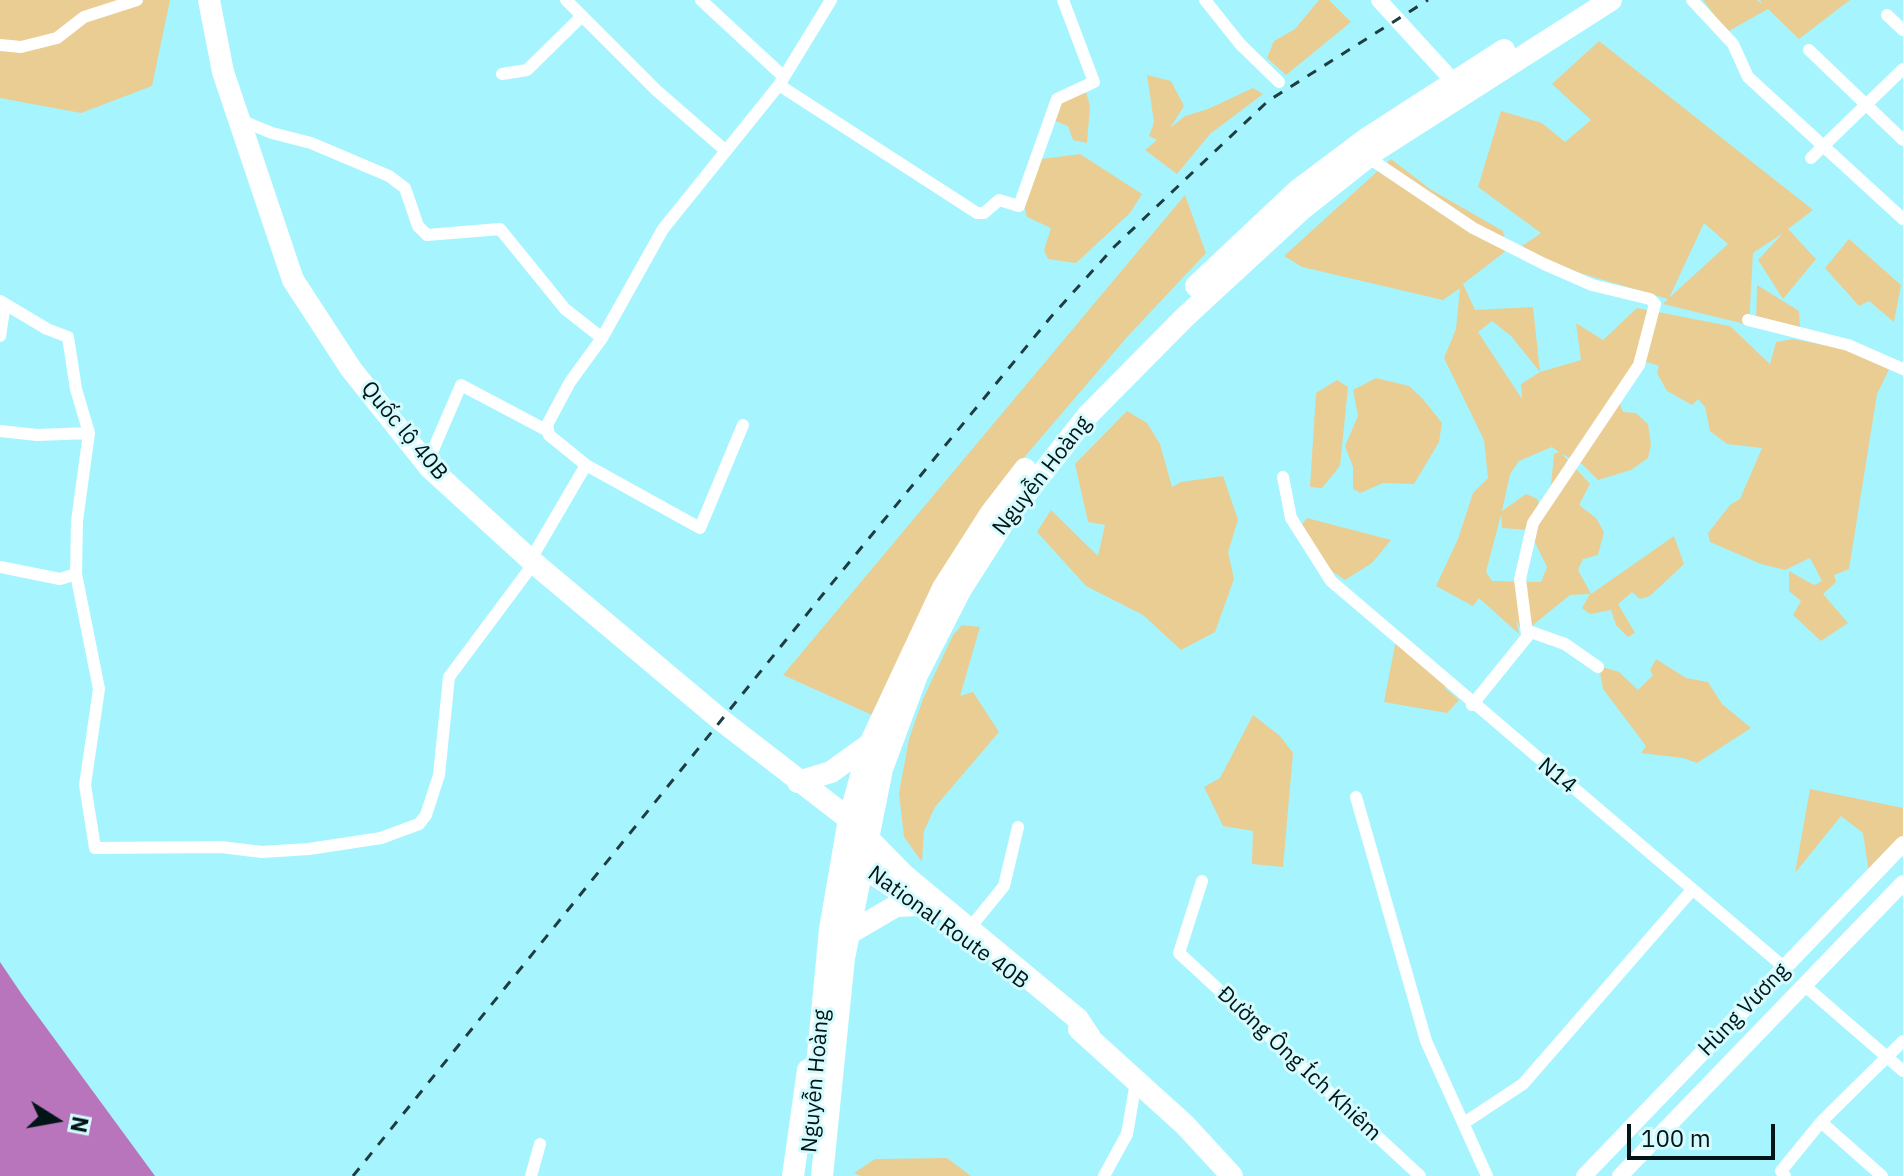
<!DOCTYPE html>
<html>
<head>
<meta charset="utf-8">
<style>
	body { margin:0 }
	#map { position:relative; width:1903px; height:1176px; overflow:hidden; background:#a6f5fe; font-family:"IBM Plex Sans",sans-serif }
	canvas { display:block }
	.north { position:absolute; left:16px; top:1080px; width:80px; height:80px; -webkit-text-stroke:6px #d5fbff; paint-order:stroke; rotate:101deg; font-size:22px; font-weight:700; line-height:32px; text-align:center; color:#011517 }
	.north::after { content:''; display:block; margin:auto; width:28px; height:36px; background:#011517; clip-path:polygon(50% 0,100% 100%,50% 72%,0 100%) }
	.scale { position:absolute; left:1627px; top:1124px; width:148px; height:36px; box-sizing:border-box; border:4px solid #011517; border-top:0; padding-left:10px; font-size:24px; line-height:28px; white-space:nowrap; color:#011517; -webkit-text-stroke:6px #d5fbff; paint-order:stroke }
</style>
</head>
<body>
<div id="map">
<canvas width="1903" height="1176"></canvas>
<div class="north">N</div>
<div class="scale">100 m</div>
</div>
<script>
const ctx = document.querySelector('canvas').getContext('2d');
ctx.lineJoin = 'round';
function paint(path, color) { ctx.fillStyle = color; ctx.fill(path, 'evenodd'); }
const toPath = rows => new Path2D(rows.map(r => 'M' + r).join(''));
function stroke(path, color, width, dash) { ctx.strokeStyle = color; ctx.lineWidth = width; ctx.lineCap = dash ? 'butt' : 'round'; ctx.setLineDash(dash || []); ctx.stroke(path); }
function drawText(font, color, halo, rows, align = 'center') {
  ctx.font = font + ' "IBM Plex Sans",sans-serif'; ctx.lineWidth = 6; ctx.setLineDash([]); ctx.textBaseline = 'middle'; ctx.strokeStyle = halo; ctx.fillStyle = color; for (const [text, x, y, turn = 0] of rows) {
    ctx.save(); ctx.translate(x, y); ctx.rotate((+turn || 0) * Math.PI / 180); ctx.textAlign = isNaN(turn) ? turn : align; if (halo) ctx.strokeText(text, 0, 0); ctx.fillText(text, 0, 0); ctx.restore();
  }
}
paint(toPath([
	[0,0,170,0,152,86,81,113,0,98],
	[1319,0,1329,0,1351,22,1286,75,1267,58,1274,41,1295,29],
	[1703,0,1757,0,1762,4,1760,0,1850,0,1799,39,1768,9,1727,32],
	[1599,41,1813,210,1788,229,1816,259,1783,299,1758,260,1783,233,1753,253,1749,325,1663,304,1668,299,1512,253,1541,233,1478,187,1501,111,1542,123,1565,142,1591,120,1552,84],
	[1704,223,1728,244,1670,297,1670,296],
	[1147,75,1171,81,1184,106,1170,128,1185,116,1208,109,1253,88,1263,94,1210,134,1177,174,1145,150,1157,140,1149,136,1154,122],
	[1078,91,1086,92,1090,106,1087,143,1073,140,1068,126,1055,121,1065,95],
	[1080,154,1142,194,1130,213,1076,263,1048,259,1044,250,1051,228,1027,217,1024,206,1031,169,1042,159],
	[1391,159,1430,189,1503,231,1507,250,1463,284,1475,310,1533,307,1540,372,1581,360,1576,323,1603,340,1637,308,1730,326,1770,364,1776,342,1793,339,1894,359,1877,394,1849,569,1834,575,1836,582,1823,594,1848,623,1821,641,1793,615,1801,601,1789,591,1789,571,1814,585,1822,581,1810,558,1785,570,1761,564,1710,542,1708,533,1730,505,1740,499,1762,448,1727,444,1710,431,1705,407,1698,399,1692,405,1667,391,1657,373,1659,366,1647,362,1616,393,1623,412,1636,413,1648,424,1651,445,1648,458,1631,470,1598,480,1582,464,1562,454,1590,484,1579,505,1596,518,1604,532,1598,555,1583,559,1578,570,1591,594,1674,536,1684,564,1650,596,1640,599,1632,592,1618,604,1635,633,1628,637,1616,625,1611,610,1590,614,1582,608,1590,594,1570,595,1523,633,1516,620,1519,634,1479,598,1473,606,1436,586,1458,539,1473,493,1488,478,1484,440,1444,358,1456,329,1460,288,1443,300,1302,267,1284,256],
	[1492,321,1511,336,1540,372,1521,384,1522,399,1478,332],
	[1552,447,1559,452,1554,454,1551,485,1540,505,1537,499,1526,494,1502,511,1510,474,1519,461],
	[1501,515,1502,528,1529,530,1547,567,1541,582,1492,581,1486,572],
	[1185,195,1206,253,1128,336,1015,468,872,715,783,675],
	[1849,239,1901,285,1894,322,1869,301,1859,306,1825,268],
	[1757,285,1799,311,1800,328,1756,326],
	[1376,378,1409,386,1423,399,1442,423,1439,442,1414,484,1383,483,1360,493,1353,489,1353,467,1345,446,1358,416,1353,390],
	[1337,380,1348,387,1340,466,1322,488,1310,487,1316,393],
	[1127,411,1147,423,1160,444,1172,487,1181,482,1223,476,1238,520,1228,552,1234,579,1215,632,1181,650,1143,615,1086,586,1037,532,1051,510,1098,556,1105,525,1088,522,1075,464],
	[1307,518,1391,540,1372,563,1345,580,1320,563,1296,532],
	[962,625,980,627,960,696,973,692,999,732,935,807,924,831,922,862,904,837,899,793,909,739,923,699,953,635],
	[1396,640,1445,682,1445,688,1459,700,1447,713,1384,702],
	[1656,659,1686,678,1708,682,1722,704,1751,728,1697,763,1683,758,1641,753,1646,746,1603,689,1599,666,1619,672,1638,690,1653,675,1650,670],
	[1253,715,1280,736,1293,753,1283,867,1252,864,1253,831,1223,826,1204,787,1220,778],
	[1810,789,1903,808,1903,837,1869,873,1863,833,1841,816,1795,873],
	[947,1158,971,1176,861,1176,854,1173,875,1159]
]), '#e9cd93');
paint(toPath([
	[0,962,23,996,155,1176,0,1176]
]), '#b875bc');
stroke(toPath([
	[566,0,656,90,726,151],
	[701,0,784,77],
	[1205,0,1240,44,1279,82],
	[1692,0,1733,44,1748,77,1903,219],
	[1887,15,1903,30],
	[0,45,21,47,57,38,84,17,137,0],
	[1809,50,1903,140],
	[502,74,527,70,580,18],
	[779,85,977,213,984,213,999,200,1019,206,1057,99,1094,82,1063,0],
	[240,120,272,133,311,143,389,176,405,188,418,226,427,235,500,229,565,309,602,338],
	[1369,158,1473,228,1544,264,1592,285,1650,299,1655,304,1639,365,1533,523,1520,579,1527,634],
	[1811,158,1903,69],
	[0,301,47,329,68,337,76,389,89,433,77,521,76,574,99,689,85,785,95,848,221,847,262,852,309,849,381,838,419,824,426,815,439,775,449,677,534,563],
	[1748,320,1848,345,1903,369],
	[0,336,5,304],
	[0,431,37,435,89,433],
	[427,464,461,385,548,431],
	[586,465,700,528,743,425],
	[1283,477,1291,518,1331,581,1785,968],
	[531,559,586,465,549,435,547,425,570,382,602,338,663,229,779,85,831,0],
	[0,567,60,579,76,574],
	[1472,705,1531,632,1565,644,1598,667],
	[1356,797,1426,1041,1487,1176],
	[1202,881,1179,953,1420,1176],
	[969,929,1004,886,1018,827],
	[1805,986,1903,1071],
	[1821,1122,1882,1176],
	[1464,1123,1523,1084,1692,890],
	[531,1176,540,1144],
	[1104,1176,1127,1134,1136,1082],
	[1785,1176,1781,1171,1821,1122,1903,1041]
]), '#fff', 12);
stroke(toPath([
	[1379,0,1453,81],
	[1584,1176,1903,844],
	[1620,1176,1903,883]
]), '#fff', 16);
stroke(toPath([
	[209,0,223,72,293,280,351,369,430,468,534,563,721,720,849,819,904,875,1078,1019,1090,1037],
	[1196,286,1298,190,1366,139,1504,50],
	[798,782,831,772,870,744],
	[854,856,860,865,919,904],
	[848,934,896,906,920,905],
	[1079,1029,1185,1125,1232,1176],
	[815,1087,830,929,849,819,870,744,943,588,991,513,1025,469],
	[793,1176,808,1070],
	[822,1176,844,958,882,769,917,675,961,589,1003,523,1088,415,1185,317,1301,210,1378,149,1611,0]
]), '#fff', 22);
stroke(toPath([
	[353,1176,824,593,1050,318,1115,246,1268,101,1428,0]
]), '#1f3d41', 3, [10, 10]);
drawText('22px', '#011517', '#d5fbff', [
	["Quốc lộ 40B",404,431,50],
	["Nguyễn Hoàng",1042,476,-52],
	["N14",1557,776,40],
	["National Route 40B",948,928,36],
	["Hùng Vương",1744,1010,-46],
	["Đường Ông Ích Khiêm",1299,1064,43],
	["Nguyễn Hoàng",816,1081,-85]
]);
</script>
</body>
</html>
